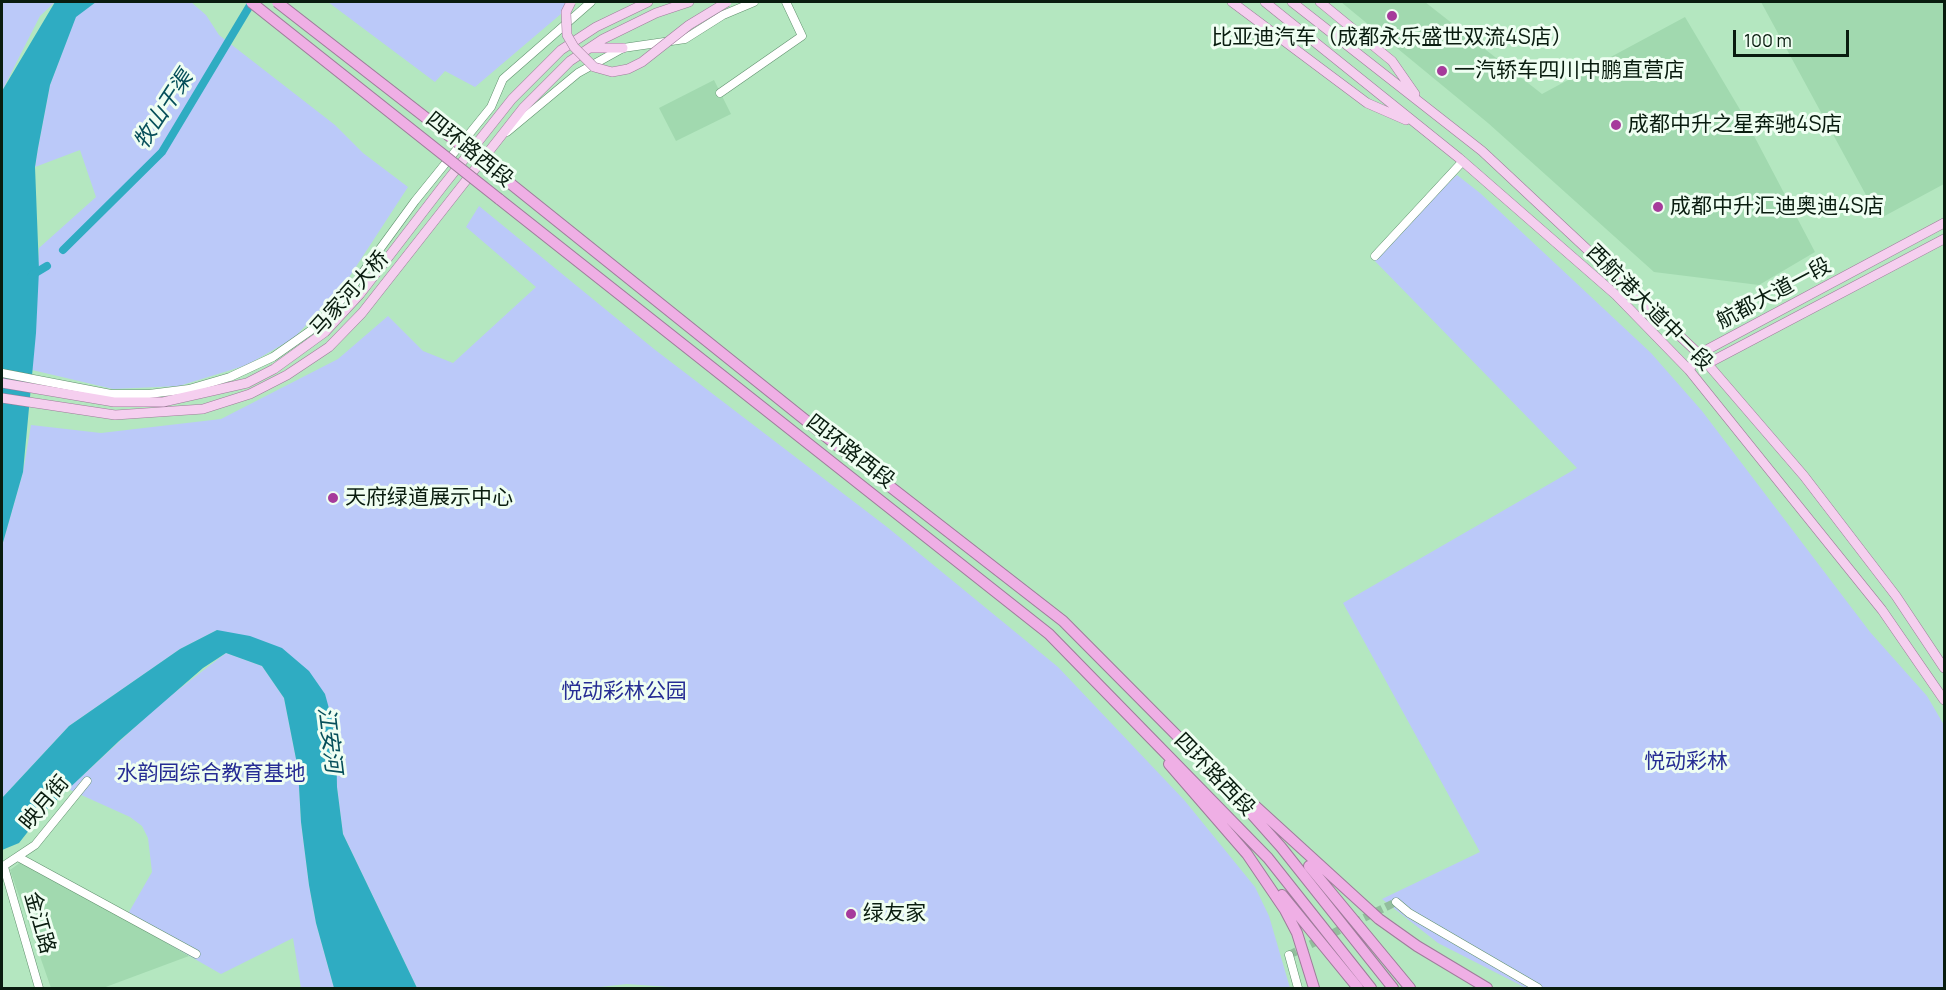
<!DOCTYPE html>
<html>
<head>
<meta charset="utf-8">
<style>
	body { margin:0 }
	#map { position:relative; width:1946px; height:990px; overflow:hidden; background:#b4e7c0; font-family:Manrope,sans-serif }
	canvas { display:block }
	.frame { position:absolute; inset:0; border:3px solid #091c0f; pointer-events:none }
	.scale { position:absolute; left:1733px; top:30px; width:116px; height:27px; box-sizing:border-box; border:3px solid #091c0f; border-top:0; padding-left:8px; font-size:18px; line-height:21px; white-space:nowrap; color:#091c0f; -webkit-text-stroke:4px #effef2; paint-order:stroke }
</style>
</head>
<body>
<div id="map">
<canvas width="1946" height="990"></canvas>
<div class="frame"></div>
<div class="scale">100 m</div>
</div>
<script>
const ctx = document.querySelector('canvas').getContext('2d');
ctx.lineJoin = 'round';
function paint(path, color) { ctx.fillStyle = color; ctx.fill(path, 'evenodd'); }
const toPath = rows => new Path2D(rows.map(r => 'M' + r).join(''));
function stroke(path, color, width, dash) { ctx.strokeStyle = color; ctx.lineWidth = width; ctx.lineCap = dash ? 'butt' : 'round'; ctx.setLineDash(dash || []); ctx.stroke(path); }
function drawText(font, color, halo, rows, align = 'center') {
  ctx.font = font + ' Manrope,"Noto Sans SC",sans-serif'; ctx.lineWidth = 6; ctx.setLineDash([]); ctx.textBaseline = 'middle'; ctx.strokeStyle = halo; ctx.fillStyle = color; for (const [text, x, y, turn = 0] of rows) {
    ctx.save(); ctx.translate(x, y); ctx.rotate((+turn || 0) * Math.PI / 180); ctx.textAlign = isNaN(turn) ? turn : align; if (halo) ctx.strokeText(text, 0, 0); ctx.fillText(text, 0, 0); ctx.restore();
  }
}
paint(toPath([
	[1341,2,1425,2,1542,94,1685,17,1742,113,1815,252,1759,285,1654,272,1488,123],
	[1761,2,1944,2,1944,184,1879,219],
	[714,80,731,114,676,141,659,108],
	[21,862,125,919,189,956,103,988,51,988,10,870]
]), '#a1d9af');
paint(toPath([
	[2,2,55,2,40,16,2,91],
	[96,2,191,2,206,15,219,35,335,125,363,153,408,187,346,282,294,338,247,365,179,386,113,389,32,370,39,248,96,197,80,150,35,167,38,148,50,85,76,16],
	[328,2,575,2,475,87,445,71,435,82],
	[1457,175,1480,193,1651,353,1702,411,1870,632,1927,696,1944,725,1944,988,1526,988,1438,943,1382,899,1480,852,1343,603,1577,468,1371,257],
	[479,206,654,349,887,527,1058,667,1185,801,1255,887,1269,916,1290,988,683,988,627,984,591,988,417,988,343,834,325,694,217,630,180,649,69,726,2,798,2,546,23,472,31,425,101,433,221,419,338,359,388,316,423,351,453,363,536,287,466,227],
	[226,653,262,666,284,698,298,769,301,822,309,885,316,923,334,988,301,988,293,938,221,974,125,919,152,872,148,838,142,826,130,817,68,789,161,703]
]), '#bbc9f9');
paint(toPath([
	[55,2,96,2,76,17,50,85,38,148,35,167,39,270,36,333,23,472,2,546,2,91],
	[217,630,250,636,282,648,309,671,325,694,336,734,337,787,343,834,417,988,334,988,316,923,309,885,301,822,298,769,284,698,262,666,226,653,203,668,119,741,41,815,19,843,2,850,2,798,69,726,180,649]
]), '#2facc2');
stroke(toPath([
	[63,250,162,152,252,2],
	[32,275,47,266]
]), '#2facc2', 8);
stroke(toPath([
	[1289,955,1396,902]
]), '#92be9d', 8, [8, 4]);
const minor = toPath([
	[720,93,802,36,786,2],
	[507,132,578,73,623,48,685,39,723,15,754,2],
	[1375,256,1463,161],
	[2,373,111,394,149,394,189,389,230,377,273,357,310,331,347,294,415,201,491,107,503,79,591,2],
	[18,857,196,954],
	[2,867,35,845,87,781],
	[4,867,39,988],
	[1396,902,1409,913,1538,988],
	[1289,955,1298,988]
]);
const major = toPath([
	[1232,2,1367,103,1406,120],
	[1265,2,1459,158,1616,295,1689,370,1882,610,1944,700],
	[1292,2,1482,151,1699,354,1804,476,1896,596,1944,668],
	[1320,2,1392,61,1415,94],
	[590,48,623,48],
	[1703,366,1944,239],
	[1689,370,1699,354,1944,223],
	[2,383,114,402,163,402,247,383,274,369,325,332,360,294,443,186,512,99,561,50,596,27,648,2],
	[2,398,115,415,203,409,250,394,287,375,329,347,362,313,523,108,570,61,603,39,656,13,689,2]
]);
const highway = toPath([
	[511,184,834,443,1063,621,1224,783,1281,847,1393,988],
	[499,199,1049,634,1268,858,1371,988],
	[1169,764,1247,854,1285,910,1297,933,1314,988],
	[1242,794,1379,919,1417,946,1487,988],
	[1309,866,1410,988],
	[1282,895,1358,988]
]);
stroke(minor, '#61916e', 9);
stroke(major, '#9e7c9a', 10);
stroke(highway, '#9e7c9a', 12);
stroke(minor, '#fff', 8);
stroke(major, '#f5cfef', 9);
stroke(highway, '#efafe5', 10);
const majorBridge = toPath([
	[571,2,566,12,567,35,574,47,594,67,612,72,628,69,642,62,689,25,727,2]
]);
const highwayBridge = toPath([
	[251,2,499,199],
	[277,2,511,184]
]);
stroke(majorBridge, '#9e7c9a', 10, []);
stroke(highwayBridge, '#9e7c9a', 12, []);
stroke(majorBridge, '#f5cfef', 9);
stroke(highwayBridge, '#efafe5', 10);
for (const [x, y, r, color] of [
	[1392,16,6,"#a63b9b"],
	[1442,71,6,"#a63b9b"],
	[1616,125,6,"#a63b9b"],
	[1658,207,6,"#a63b9b"],
	[333,498,6,"#a63b9b"],
	[851,914,6,"#a63b9b"]
]) { const dot = new Path2D(); dot.arc(x, y, r, 0, 2 * Math.PI); ctx.fillStyle = color; ctx.fill(dot); stroke(dot, '#effef2', 2); }
drawText('21px', '#091c0f', '#effef2', [
	["比亚迪汽车（成都永乐盛世双流4S店）",1392,38,"center"],
	["一汽轿车四川中鹏直营店",1454,71],
	["成都中升之星奔驰4S店",1628,125],
	["成都中升汇迪奥迪4S店",1670,207],
	["天府绿道展示中心",345,498],
	["绿友家",863,914]
], 'left');
drawText('21px', '#091c0f', '#effef2', [
	["四环路西段",469,150,39],
	["马家河大桥",350,294,-48],
	["航都大道一段",1774,294,-28],
	["西航港大道中一段",1649,308,45],
	["四环路西段",850,452,38],
	["四环路西段",1214,775,46],
	["映月街",45,803,-50],
	["金江路",39,923,74]
]);
drawText('21px', '#262d94', '#effef2', [
	["悦动彩林公园",624,692],
	["悦动彩林",1686,762],
	["水韵园综合教育基地",211,774]
]);
drawText('italic 22px', '#064f5a', '#effef2', [
	["牧山干渠",164,110,-57],
	["江安河",329,740,83]
]);
</script>
</body>
</html>
